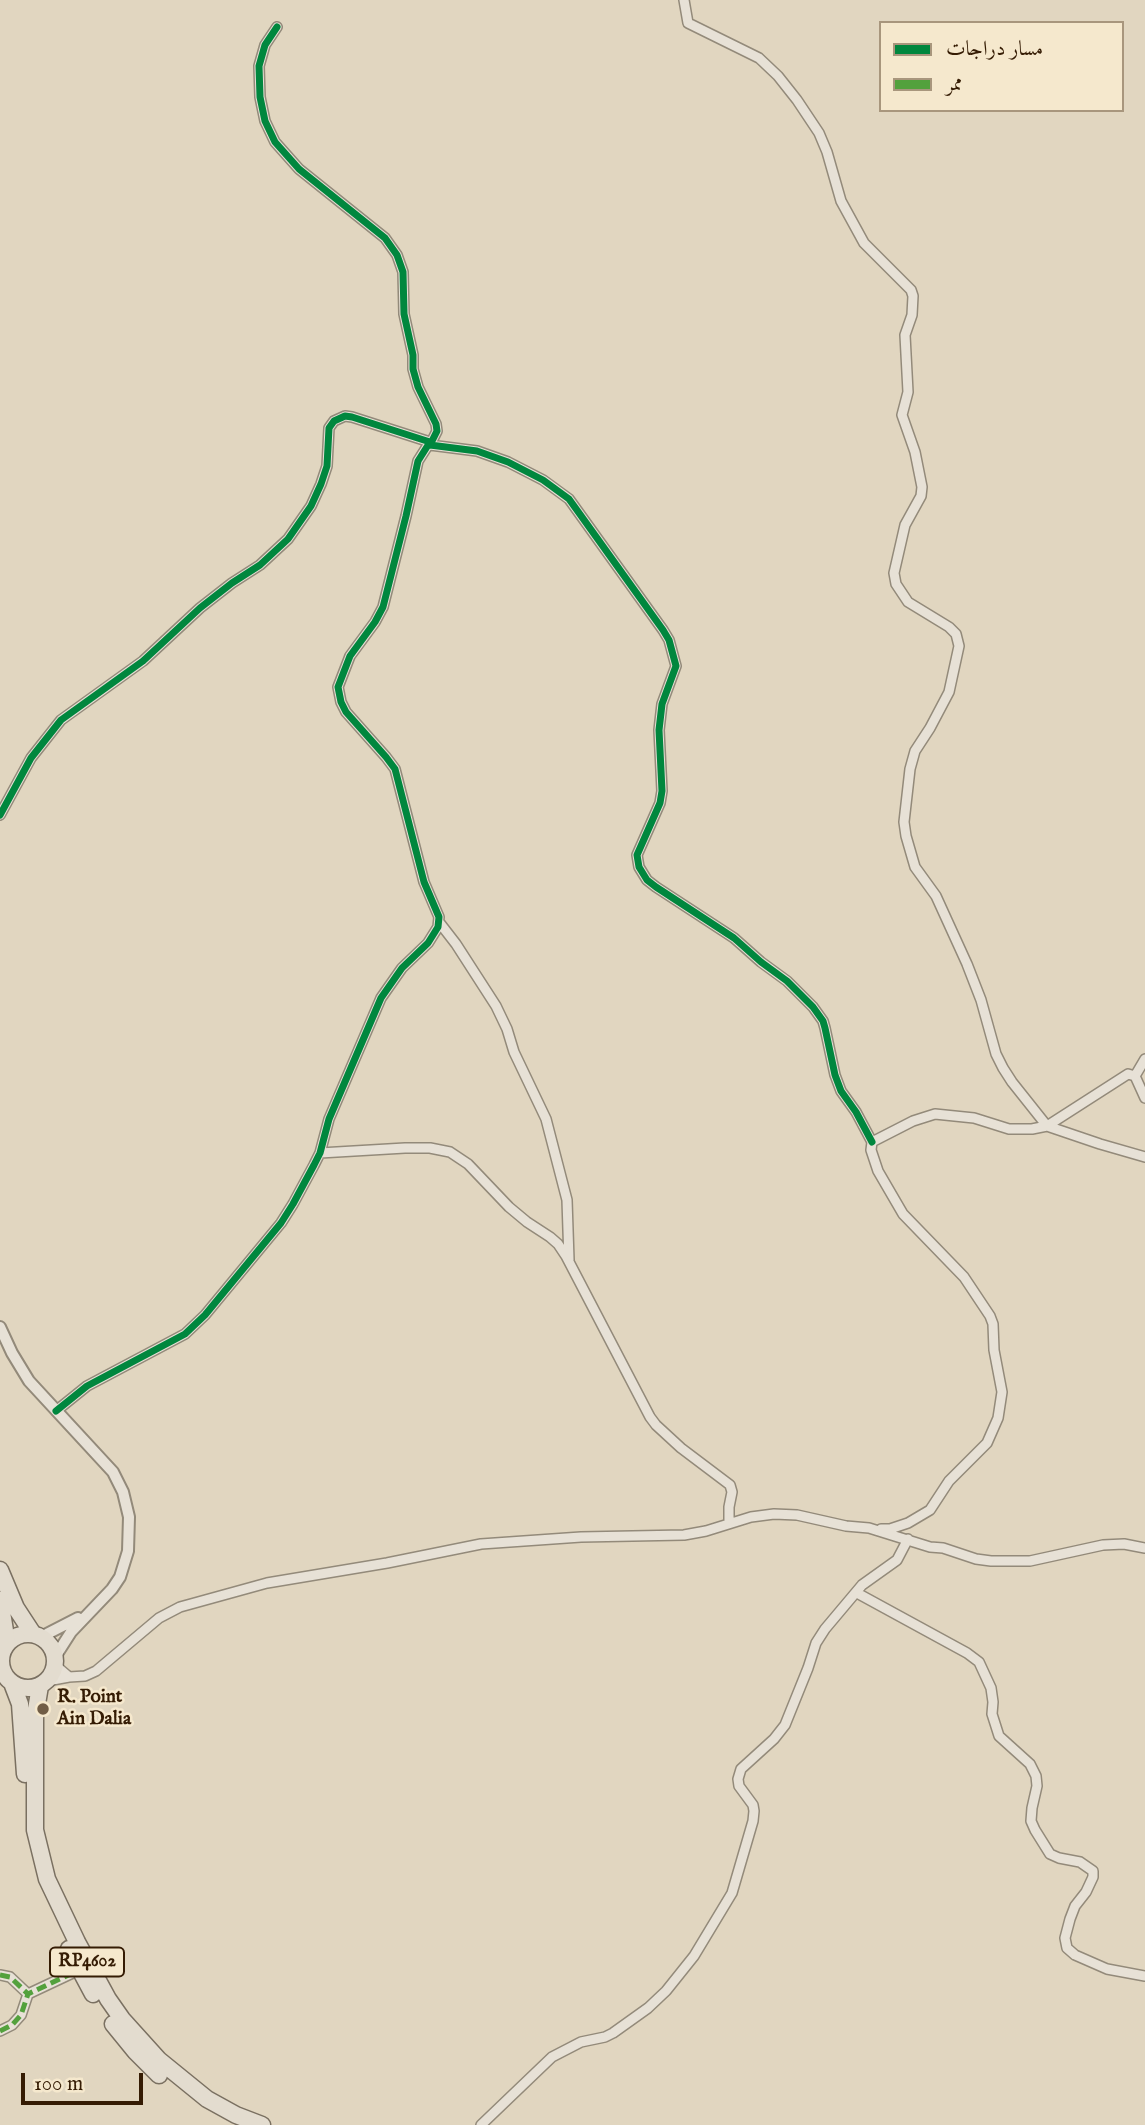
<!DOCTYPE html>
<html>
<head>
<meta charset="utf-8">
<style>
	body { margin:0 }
	#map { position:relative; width:1145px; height:2125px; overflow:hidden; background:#e1d6c0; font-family:"IM FELL English",Amiri,serif }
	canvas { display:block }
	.legend { position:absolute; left:879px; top:21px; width:245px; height:91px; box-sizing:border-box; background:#f5e8cd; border:2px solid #a8967d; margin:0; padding:9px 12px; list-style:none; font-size:21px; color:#351c04 }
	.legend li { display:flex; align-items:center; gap:14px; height:35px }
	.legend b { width:35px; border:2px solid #a8967d }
	.scale { position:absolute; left:21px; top:2073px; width:122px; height:32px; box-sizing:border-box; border:4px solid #351c04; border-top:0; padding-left:9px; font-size:21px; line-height:24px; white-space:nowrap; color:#351c04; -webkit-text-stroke:5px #f5e8cd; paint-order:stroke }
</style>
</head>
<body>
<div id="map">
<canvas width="1145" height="2125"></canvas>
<ul class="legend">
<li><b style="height:9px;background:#00873e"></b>مسار دراجات</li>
<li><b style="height:9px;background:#53a13d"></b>ممر</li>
</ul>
<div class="scale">100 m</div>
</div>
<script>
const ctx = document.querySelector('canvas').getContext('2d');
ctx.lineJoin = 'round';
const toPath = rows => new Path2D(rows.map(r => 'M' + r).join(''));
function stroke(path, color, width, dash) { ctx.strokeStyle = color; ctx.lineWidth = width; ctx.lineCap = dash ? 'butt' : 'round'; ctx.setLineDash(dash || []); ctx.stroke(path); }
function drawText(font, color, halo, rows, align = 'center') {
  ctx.font = font + ' "IM FELL English",serif'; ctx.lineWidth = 5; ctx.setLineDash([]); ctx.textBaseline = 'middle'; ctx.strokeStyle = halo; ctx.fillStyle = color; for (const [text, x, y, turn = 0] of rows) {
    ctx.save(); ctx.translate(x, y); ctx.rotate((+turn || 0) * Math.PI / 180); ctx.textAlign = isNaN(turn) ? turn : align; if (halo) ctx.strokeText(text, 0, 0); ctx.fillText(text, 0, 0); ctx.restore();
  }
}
const minor = toPath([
	[684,0,688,23,759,58,778,76,797,100,819,133,827,152,841,201,864,243,911,290,913,296,912,315,905,335,908,392,902,415,915,452,922,487,921,496,905,525,894,573,896,584,908,602,949,627,956,634,959,646,949,692,930,728,915,751,910,769,904,822,906,836,915,867,936,896,967,964,981,1000,996,1054,1003,1068,1012,1082,1047,1126,1100,1144,1145,1157],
	[277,27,265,45,259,66,260,97,265,121,275,142,299,169,385,238,397,255,403,272,404,314,413,355,413,369,418,387,436,424,437,431,430,445,477,451,508,462,543,480,569,499,663,630,669,640,676,666,662,704,659,730,662,791,660,803,637,855,639,867,647,880,656,887,734,938,761,962,787,981,813,1007,823,1021,825,1028,835,1075,841,1091,856,1112,872,1142],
	[0,815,31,758,61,720,143,661,200,608,232,583,260,565,288,539,311,506,321,484,327,466,329,428,334,421,345,416,352,417,430,442,418,461,406,516,383,607,375,622,350,656,338,687,341,702,346,712,386,757,395,769,424,882,439,917,438,927,428,943,402,968,381,998,329,1119,320,1153,314,1165,293,1204,281,1223,205,1315,185,1334,87,1386,56,1411],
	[439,922,456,944,496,1006,507,1029,514,1052,546,1119,567,1200,569,1260],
	[1135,1076,1145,1059],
	[320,1153,405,1148,430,1148,450,1152,468,1164,509,1207,527,1222,550,1237,558,1244,566,1256,650,1417,656,1425,681,1448,730,1485,732,1492,729,1507,729,1522],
	[881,1529,890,1529,908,1523,930,1510,949,1481,987,1443,998,1418,1002,1392,994,1350,993,1324,990,1316,964,1277,903,1214,878,1171,871,1150,872,1142,913,1121,935,1114,974,1118,1009,1129,1032,1129,1047,1126,1128,1074,1135,1076,1145,1098],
	[857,1593,967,1653,979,1662,991,1688,993,1702,992,1714,999,1736,1030,1764,1036,1776,1037,1786,1032,1808,1031,1821,1035,1830,1050,1854,1059,1858,1080,1862,1093,1871,1093,1877,1086,1892,1075,1906,1070,1919,1065,1938,1067,1948,1075,1955,1107,1969,1145,1976],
	[69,1677,85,1676,96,1671,159,1618,180,1607,267,1583,387,1563,481,1544,581,1537,684,1535,706,1531,751,1517,774,1514,797,1515,846,1526,869,1528,930,1547,943,1548,976,1559,991,1561,1030,1561,1103,1545,1124,1544,1145,1548],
	[47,1681,69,1677,55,1665],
	[0,1975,10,1977,28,1994,79,1970],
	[0,2031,12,2025,21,2015,28,1994],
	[481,2125,552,2057,581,2042,605,2037,613,2033,648,2008,666,1991,694,1956,732,1893,753,1821,754,1811,753,1805,739,1786,738,1779,741,1769,774,1739,785,1725,808,1668,816,1643,825,1629,862,1585,897,1560,908,1539]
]);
const tertiary = toPath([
	[0,1327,12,1353,29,1381,113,1472,123,1492,129,1517,128,1551,120,1577,112,1589,71,1632,55,1657],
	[41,1637,78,1618],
	[0,1654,1,1653]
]);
const trunk = toPath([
	'1 1661a27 27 0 1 1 54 0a27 27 0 1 1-54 0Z',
	[12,1683,20,1704,25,1774],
	[40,1686,35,1716,35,1830,47,1879,77,1942,108,1999,122,2019,159,2060,207,2099,236,2115,262,2125],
	[69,1949,93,1994],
	[113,2024,135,2051,159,2075]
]);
const motorway = toPath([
	[0,1570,16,1608,33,1634],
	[0,1600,7,1643]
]);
stroke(minor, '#938a7a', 12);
stroke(tertiary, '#938a7a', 14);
stroke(trunk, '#7a7061', 19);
stroke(motorway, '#7a7061', 19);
stroke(minor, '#e7e1d6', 9);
stroke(tertiary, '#e7e1d6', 10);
stroke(trunk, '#e3dccf', 16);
stroke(motorway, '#e3dccf', 16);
stroke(toPath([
	[0,1975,10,1977,28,1994,79,1970],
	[0,2031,12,2025,21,2015,28,1994]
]), '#53a13d', 5, [10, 5]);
stroke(toPath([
	[277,27,265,45,259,66,260,97,265,121,275,142,299,169,385,238,397,255,403,272,404,314,413,355,413,369,418,387,436,424,437,431,430,445,477,451,508,462,543,480,569,499,663,630,669,640,676,666,662,704,659,730,662,791,660,803,637,855,639,867,647,880,656,887,734,938,761,962,787,981,813,1007,823,1021,825,1028,835,1075,841,1091,856,1112,872,1142],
	[0,815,31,758,61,720,143,661,200,608,232,583,260,565,288,539,311,506,321,484,327,466,329,428,334,421,345,416,352,417,430,442,418,461,406,516,383,607,375,622,350,656,338,687,341,702,346,712,386,757,395,769,424,882,439,917,438,927,428,943,402,968,381,998,329,1119,320,1153,314,1165,293,1204,281,1223,205,1315,185,1334,87,1386,56,1411]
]), '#00873e', 7);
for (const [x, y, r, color] of [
	[43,1709,7,"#715d46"]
]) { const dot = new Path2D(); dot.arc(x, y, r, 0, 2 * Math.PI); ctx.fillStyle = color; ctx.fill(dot); stroke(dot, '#f5e8cd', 2.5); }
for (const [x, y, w] of [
	[87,1962,74]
]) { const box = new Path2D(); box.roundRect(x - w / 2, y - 14.5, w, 29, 5); ctx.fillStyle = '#f5e8cd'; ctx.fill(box); stroke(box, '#351c04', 2); }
drawText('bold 18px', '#351c04', null, [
	["RP4602",87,1962]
]);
drawText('bold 19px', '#351c04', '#f5e8cd', [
	["R. Point",57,1698],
	["Ain Dalia",57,1720]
], 'left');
</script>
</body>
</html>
